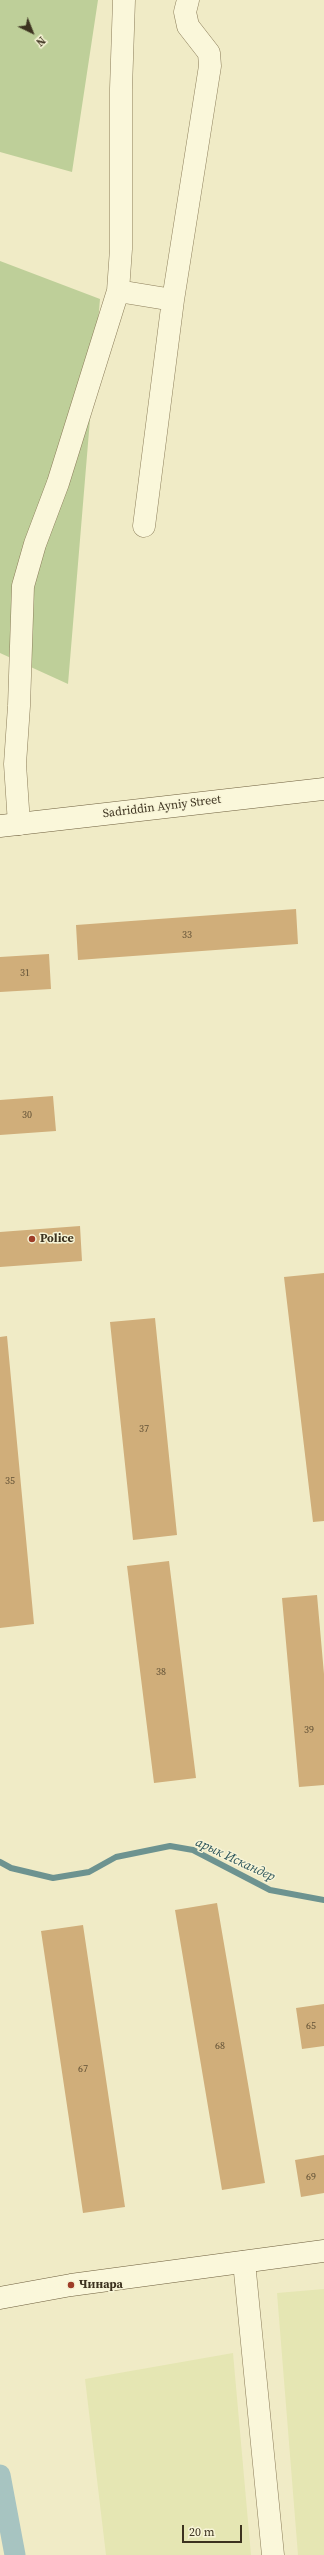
<!DOCTYPE html>
<html>
<head>
<meta charset="utf-8">
<style>
	body { margin:0 }
	#map { position:relative; width:324px; height:2555px; overflow:hidden; background:#f0ebc6; font-family:"Source Serif 4",serif }
	canvas { display:block }
	.north { position:absolute; left:12px; top:12px; width:40px; height:40px; -webkit-text-stroke:3px #f7f4d6; paint-order:stroke; rotate:137deg; font-size:11px; font-weight:700; line-height:16px; text-align:center; color:#3c321f }
	.north::after { content:''; display:block; margin:auto; width:14px; height:18px; background:#3c321f; clip-path:polygon(50% 0,100% 100%,50% 72%,0 100%) }
	.scale { position:absolute; left:182px; top:2525px; width:60px; height:18px; box-sizing:border-box; border:2px solid #3c321f; border-top:0; padding-left:5px; font-size:12px; line-height:14px; white-space:nowrap; color:#3c321f; -webkit-text-stroke:3px #f7f4d6; paint-order:stroke }
</style>
</head>
<body>
<div id="map">
<canvas width="324" height="2555"></canvas>
<div class="north">N</div>
<div class="scale">20 m</div>
</div>
<script>
const ctx = document.querySelector('canvas').getContext('2d');
ctx.lineJoin = 'round';
function paint(path, color) { ctx.fillStyle = color; ctx.fill(path, 'evenodd'); }
const toPath = rows => new Path2D(rows.map(r => 'M' + r).join(''));
function stroke(path, color, width, dash) { ctx.strokeStyle = color; ctx.lineWidth = width; ctx.lineCap = dash ? 'butt' : 'round'; ctx.setLineDash(dash || []); ctx.stroke(path); }
function drawText(font, color, halo, rows, align = 'center') {
  ctx.font = font + ' "Source Serif 4",serif'; ctx.lineWidth = 3; ctx.setLineDash([]); ctx.textBaseline = 'middle'; ctx.strokeStyle = halo; ctx.fillStyle = color; for (const [text, x, y, turn = 0] of rows) {
    ctx.save(); ctx.translate(x, y); ctx.rotate((+turn || 0) * Math.PI / 180); ctx.textAlign = isNaN(turn) ? turn : align; if (halo) ctx.strokeText(text, 0, 0); ctx.fillText(text, 0, 0); ctx.restore();
  }
}
paint(toPath([
	[324,2289,324,2555,298,2555,277,2293],
	[233,2353,251,2555,106,2555,85,2379]
]), '#e5e6b3');
paint(toPath([
	[0,0,98,0,72,172,0,152],
	[0,261,100,299,68,684,0,653]
]), '#becf99');
stroke(toPath([
	[0,1862,11,1868,53,1878,89,1872,116,1857,170,1846,193,1850,270,1890,324,1900]
]), '#6d9390', 6);
stroke(toPath([
	[0,2475,15,2555]
]), '#a7c4c1', 21);
paint(toPath([
	[296,909,298,944,78,960,76,925],
	[49,954,51,989,0,992,0,957],
	[53,1096,56,1131,0,1135,0,1100],
	[80,1226,82,1261,0,1267,0,1232],
	[324,1273,324,1521,313,1522,284,1277],
	[155,1318,177,1535,133,1540,110,1322],
	[7,1336,34,1624,0,1628,0,1337],
	[169,1561,196,1778,154,1783,127,1566],
	[317,1595,324,1674,324,1785,299,1787,282,1598],
	[217,1903,265,2183,222,2190,175,1910],
	[83,1925,125,2207,83,2213,41,1931],
	[324,2004,324,2046,302,2049,296,2008],
	[324,2155,324,2193,301,2197,295,2160]
]), '#d0ae7a');
const street = toPath([
	[118,291,173,300],
	[144,526,173,300,210,66,209,53,188,26,185,12,188,0],
	[19,824,15,764,19,706,23,586,35,544,58,483,118,291,121,249,121,89,124,0],
	[244,2262,273,2555]
]);
const secondary = toPath([
	[0,826,324,789],
	[0,2298,71,2285,324,2251]
]);
stroke(street, '#8c7e5b', 23);
stroke(secondary, '#6e5f3e', 23);
stroke(street, '#faf7da', 22);
stroke(secondary, '#faf7da', 22);
for (const [x, y, r, color] of [
	[32,1239,4,"#9e3d28"],
	[71,2285,4,"#9e3d28"]
]) { const dot = new Path2D(); dot.arc(x, y, r, 0, 2 * Math.PI); ctx.fillStyle = color; ctx.fill(dot); stroke(dot, '#f7f4d6', 1.5); }
drawText('10px', '#615136', null, [
	["33",187,935],
	["31",25,973],
	["30",27,1115],
	["37",144,1429],
	["35",10,1481],
	["38",161,1672],
	["39",309,1730],
	["65",311,2026],
	["68",220,2046],
	["67",83,2069],
	["69",311,2177]
]);
drawText('12px', '#3c321f', '#f7f4d6', [
	["Sadriddin Ayniy Street",162,807,-7]
]);
drawText('bold 12px', '#3c321f', '#f7f4d6', [
	["Police",40,1239],
	["Чинара",79,2285]
], 'left');
drawText('italic 13px', '#2e565c', '#f7f4d6', [
	["арык Искандер",235,1860,25]
]);
</script>
</body>
</html>
